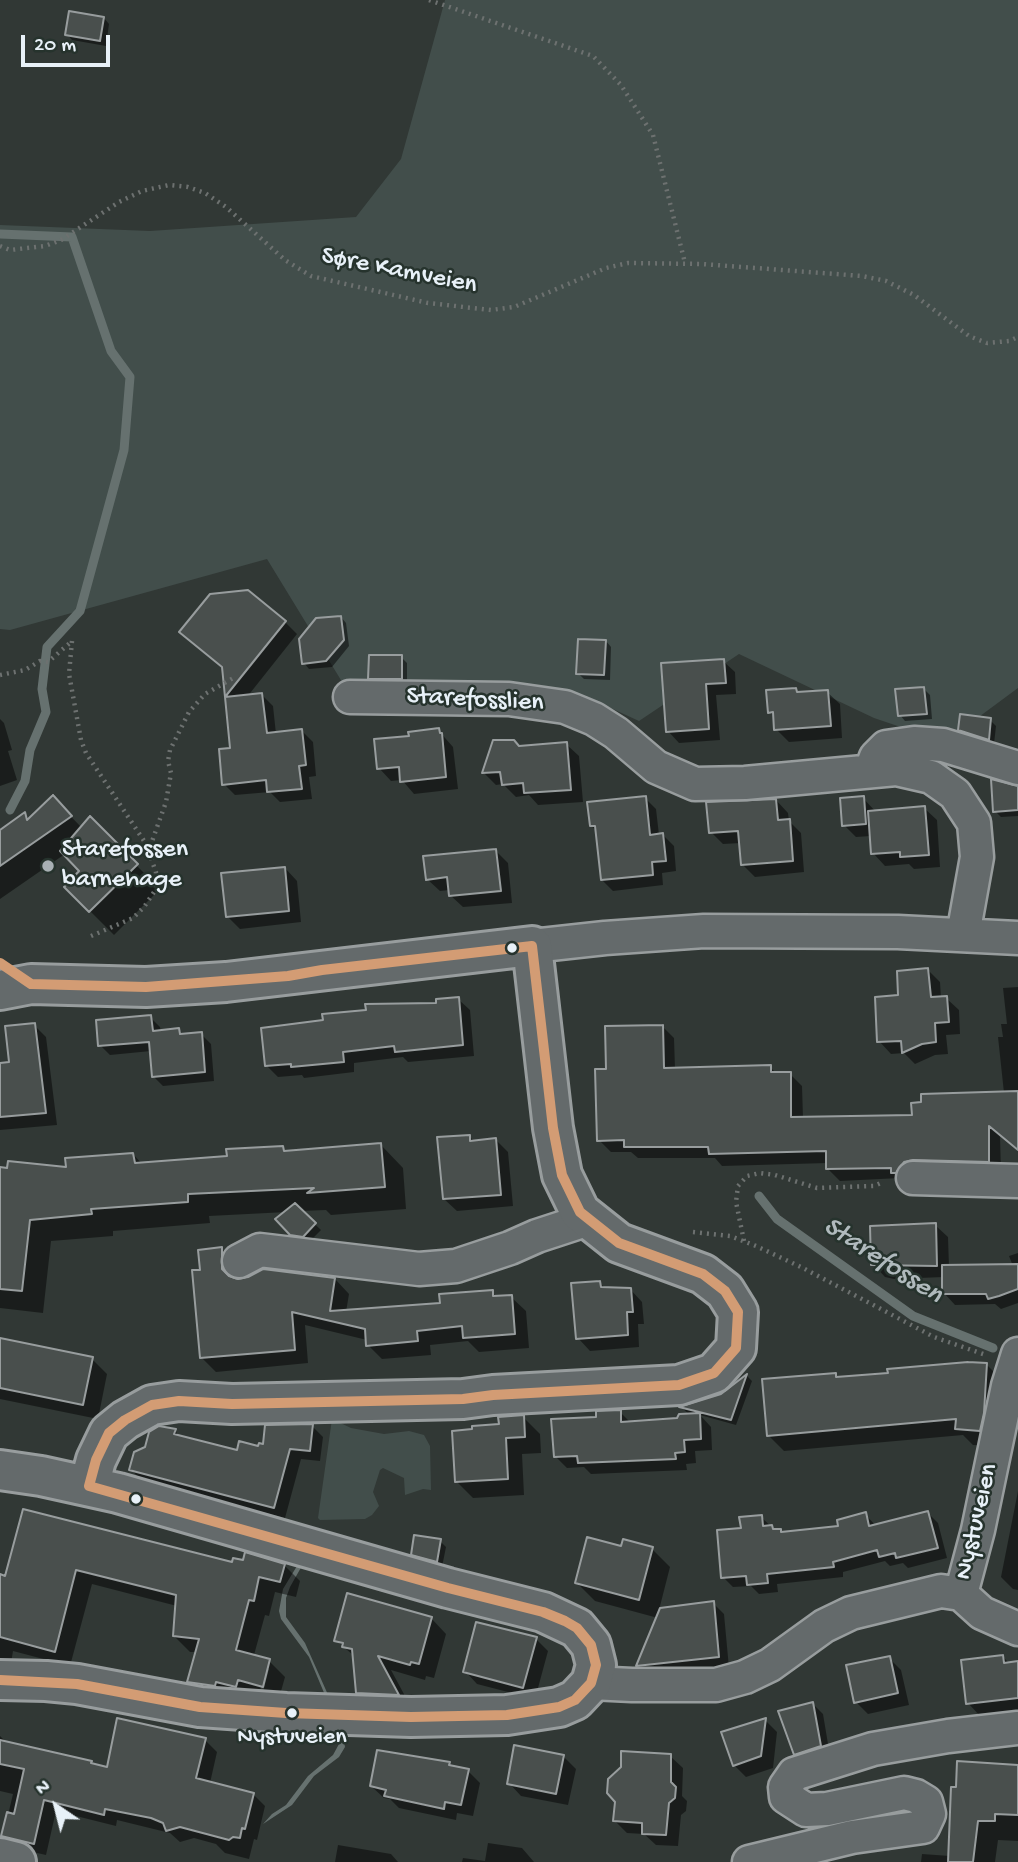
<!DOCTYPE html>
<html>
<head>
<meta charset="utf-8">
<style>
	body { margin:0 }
	#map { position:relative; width:1018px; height:1862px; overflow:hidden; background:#313835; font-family:"Gochi Hand",sans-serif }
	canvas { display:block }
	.north { position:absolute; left:21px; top:1771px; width:70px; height:70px; -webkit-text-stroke:5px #26332d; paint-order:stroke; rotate:325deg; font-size:19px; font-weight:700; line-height:28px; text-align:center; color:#e8f1f8 }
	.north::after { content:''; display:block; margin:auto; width:24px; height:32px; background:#e8f1f8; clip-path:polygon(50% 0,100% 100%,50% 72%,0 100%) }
	.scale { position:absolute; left:21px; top:35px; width:89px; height:32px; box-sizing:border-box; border:4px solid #e8f1f8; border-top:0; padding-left:9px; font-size:21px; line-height:24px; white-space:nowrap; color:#e8f1f8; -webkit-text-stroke:5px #26332d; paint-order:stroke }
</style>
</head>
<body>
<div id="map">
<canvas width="1018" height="1862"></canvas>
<div class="north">N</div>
<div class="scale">20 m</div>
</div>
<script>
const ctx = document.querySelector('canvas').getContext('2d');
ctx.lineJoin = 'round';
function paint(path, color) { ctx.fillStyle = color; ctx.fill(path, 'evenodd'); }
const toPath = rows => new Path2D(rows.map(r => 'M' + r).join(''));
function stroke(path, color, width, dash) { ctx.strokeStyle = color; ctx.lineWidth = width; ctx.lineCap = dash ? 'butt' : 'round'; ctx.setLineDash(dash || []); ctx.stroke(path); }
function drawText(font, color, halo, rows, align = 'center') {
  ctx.font = font + ' "Gochi Hand",sans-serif'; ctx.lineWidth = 5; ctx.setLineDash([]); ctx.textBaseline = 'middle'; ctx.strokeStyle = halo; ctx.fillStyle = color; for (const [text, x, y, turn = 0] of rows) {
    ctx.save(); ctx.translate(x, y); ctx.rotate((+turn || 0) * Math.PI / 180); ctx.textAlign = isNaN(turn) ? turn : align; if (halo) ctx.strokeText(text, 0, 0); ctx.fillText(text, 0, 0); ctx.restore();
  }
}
paint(toPath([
	[445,0,1018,0,1018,688,945,742,874,718,739,654,639,721,591,699,432,687,347,690,267,559,10,630,0,629,0,225,150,231,356,217,401,159],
	[332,1419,351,1428,384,1434,409,1431,424,1435,430,1446,431,1490,423,1489,405,1495,404,1478,383,1468,380,1470,373,1492,379,1506,372,1515,365,1519,320,1520,318,1518]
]), '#424e4b');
paint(toPath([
	[300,1561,303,1564,290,1587,286,1598,286,1617,305,1643,329,1697,330,1707,309,1657,281,1619,279,1611,283,1589],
	[340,1736,343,1736,345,1747,339,1757,314,1776,292,1805,263,1824,272,1814,286,1805,308,1776,333,1755,339,1744]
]), '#66716f');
paint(toPath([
	[104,18,109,24,106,46,72,40,67,34],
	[341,617,346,623,349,646,332,667,309,669,304,663],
	[285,622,297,634,247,697,262,695,273,706,276,734,302,731,313,742,316,776,309,777,312,799,280,802,270,792,235,795,224,784,232,750,229,698,227,696,224,669,194,644],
	[606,641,611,647,610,680,584,679,578,673],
	[401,657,407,663,407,684,376,684,370,678],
	[723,661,735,672,736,694,716,695,720,740,679,743,668,731],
	[924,689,930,695,932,719,905,721,900,715],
	[796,690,800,694,827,692,840,704,842,738,789,742,776,729,775,717,770,712],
	[0,719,4,723,12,750,8,751,17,780,0,786],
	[990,720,996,726,994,744,965,736,960,730],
	[438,730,453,747,458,789,414,794,402,780,391,781,379,768,411,737],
	[566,744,579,756,583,802,538,805,529,795,516,797,503,784,496,785,484,773,520,748],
	[1018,787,1018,816,1001,817,995,811],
	[53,798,82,828,90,819,160,889,114,935,66,887,82,871,65,854,0,899,0,832,25,815,30,820],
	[645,798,656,809,659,835,663,835,674,846,676,871,662,873,663,885,613,891,602,880,597,831,591,826],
	[863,798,876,812,924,808,937,820,940,867,914,869,909,864,885,866,873,853,871,836,856,837,844,825],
	[776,800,788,813,789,821,801,833,804,872,755,877,742,864,741,843,723,844,711,832],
	[495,850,508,863,512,903,463,907,450,895,450,890,440,891,427,879],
	[285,868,297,881,301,922,240,929,227,916],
	[928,970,940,982,941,998,946,998,959,1010,960,1034,946,1035,948,1054,935,1055,915,1064,904,1053,891,1054,879,1041,900,996],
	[1018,987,1018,1150,1000,1135,1001,1173,840,1181,828,1169,828,1163,722,1166,715,1158,638,1158,631,1152,611,1152,599,1140,607,1071,662,1026,674,1038,675,1069,770,1067,777,1074,790,1074,802,1086,803,1118,913,1116,1004,1093,998,1037,1003,1037,1001,1024,1007,1024,1003,988],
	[458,999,470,1010,474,1056,408,1062,403,1057,354,1063,354,1072,304,1078,302,1075,278,1077,267,1066,325,1021,368,1011,438,1005],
	[150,1017,160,1027,161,1032,179,1030,184,1036,201,1034,211,1044,214,1081,163,1086,153,1076,151,1051,110,1055,100,1045],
	[34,1025,46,1037,57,1125,0,1130,0,1064,10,1063],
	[469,1136,475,1142,496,1140,508,1152,513,1206,457,1211,444,1199],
	[381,1145,403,1168,406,1209,331,1215,326,1210,301,1211,321,1230,309,1242,298,1240,277,1219,287,1212,209,1216,210,1223,113,1231,113,1236,51,1241,43,1313,0,1308,0,1169,68,1169,133,1154,142,1164,229,1158,283,1148,287,1152],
	[935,1225,948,1237,949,1267,1013,1266,1009,1256,1018,1253,1018,1303,1001,1309,995,1304,955,1305,944,1293,944,1277,894,1279,885,1277,873,1264],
	[222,1249,236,1263,236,1281,335,1279,349,1294,346,1312,442,1304,492,1292,498,1298,511,1297,526,1311,529,1348,479,1352,468,1341,430,1345,431,1355,382,1359,368,1345,367,1340,305,1325,308,1363,216,1372,201,1357,202,1271],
	[600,1283,606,1289,630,1289,642,1302,644,1324,638,1324,639,1347,590,1351,578,1338],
	[0,1340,92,1359,107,1374,98,1419,0,1399],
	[986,1364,1002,1380,995,1446,973,1445,963,1435,784,1451,768,1435,835,1375,839,1379],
	[747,1376,752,1381,736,1425,700,1415,711,1427,712,1450,695,1451,696,1463,686,1464,687,1470,591,1474,584,1467,567,1468,555,1456,598,1418,620,1412,631,1423,679,1419,690,1415,682,1408,722,1395],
	[523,1417,540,1434,541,1453,522,1454,524,1495,473,1498,456,1481,501,1426],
	[312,1426,323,1437,320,1461,301,1459,285,1518,143,1481,131,1470,175,1431,182,1438,238,1452,260,1448],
	[1018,1491,1018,1590,1013,1589,1001,1577],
	[928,1513,938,1523,947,1558,908,1568,903,1563,890,1566,885,1561,843,1572,843,1577,777,1584,778,1592,759,1594,751,1586,733,1587,723,1577,743,1529,761,1517,776,1531,781,1530,783,1533,841,1528,865,1514,876,1526],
	[440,1541,446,1547,442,1567,419,1560,413,1554],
	[622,1548,652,1549,670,1567,659,1610,713,1603,724,1614,729,1668,649,1676,638,1665,658,1618,595,1601,577,1583],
	[233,1564,284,1565,300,1581,296,1597,275,1592,269,1616,265,1615,254,1655,269,1661,285,1677,278,1702,204,1697,189,1682,197,1652,190,1652,174,1636,177,1606,92,1584,70,1666,13,1651,10,1669,0,1670,0,1578,45,1567],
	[266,1669,269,1669,262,1696,259,1695],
	[431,1618,446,1634,434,1678,426,1676,425,1680,391,1670,412,1709,374,1708,358,1693,354,1656,336,1640],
	[536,1639,548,1651,535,1699,477,1684,465,1671],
	[1002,1656,1010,1664,1018,1663,1018,1716,1015,1716,1011,1712,980,1716,968,1703],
	[889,1658,901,1670,909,1705,868,1714,856,1702],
	[813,1704,823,1714,830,1756,805,1764,795,1754],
	[765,1720,777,1732,773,1768,746,1777,734,1765],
	[0,1736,8,1744,108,1769,205,1740,217,1752,210,1783,253,1794,265,1806,257,1840,254,1839,249,1859,225,1853,216,1844,194,1838,180,1842,170,1833,117,1820,116,1826,56,1811,46,1855,15,1848,3,1836,13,1794,0,1791],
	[563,1756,576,1769,568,1805,521,1796,509,1783],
	[670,1756,683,1768,682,1796,687,1801,686,1811,681,1815,678,1846,656,1845,644,1834,627,1833,615,1821],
	[449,1764,453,1768,468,1771,480,1783,473,1816,457,1813,456,1820,399,1808,390,1799,384,1798,371,1786],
	[1018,1766,1018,1841,998,1840,995,1862,921,1862,922,1854,950,1856],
	[488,1843,522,1848,534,1862,462,1862,463,1858,485,1861],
	[338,1845,391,1854,398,1862,335,1862]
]), '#0007');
stroke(toPath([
	[0,234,72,237,111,351,130,377,124,450,80,611,47,647,42,689,46,712,30,750,25,781,10,810],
	[759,1196,777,1219,913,1316,993,1348]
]), '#66716f', 9);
const building = toPath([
	[69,11,104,17,100,41,65,35,69,11],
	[248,590,286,621,225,697,222,667,179,632,210,594,248,590],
	[341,616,344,640,326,661,302,664,299,639,316,618,341,616],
	[578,639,606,640,604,675,576,674,578,639],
	[369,655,402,655,402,679,368,679,369,655],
	[724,659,726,683,706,684,709,729,666,732,661,663,724,659],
	[924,687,927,714,898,716,895,689,924,687],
	[796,688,797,692,828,690,831,726,774,730,773,712,768,713,766,690,796,688],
	[262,693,267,733,302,729,306,765,299,766,302,789,267,792,266,780,222,785,219,749,230,748,225,697,262,693],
	[960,714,991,718,989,740,958,730,960,714],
	[439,728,440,733,442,733,446,777,400,782,399,767,377,769,374,739,409,736,408,732,439,728],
	[493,740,514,740,519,746,567,742,571,790,524,793,523,783,502,785,500,772,482,773,493,740],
	[991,779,1018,786,1018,810,993,812,991,779],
	[53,795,72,816,0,866,0,830,25,812,27,820,53,795],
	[646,796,650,835,663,833,666,861,652,862,653,875,601,880,595,826,590,826,587,802,646,796],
	[864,796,866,824,842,826,840,798,864,796],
	[776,799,778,820,790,819,793,861,741,865,738,831,709,833,706,802,776,799],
	[925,806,929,855,900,857,900,852,871,854,868,811,925,806],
	[90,816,138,864,89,912,64,887,79,871,60,851,90,816],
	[496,849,501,891,449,896,447,877,426,880,423,856,496,849],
	[285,867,289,911,226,917,221,873,285,867],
	[928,968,931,997,947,996,949,1022,935,1023,936,1042,922,1044,902,1053,901,1041,877,1042,875,997,898,995,897,971,928,968],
	[459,997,463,1045,395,1052,394,1046,343,1052,344,1062,291,1067,291,1064,265,1066,261,1028,323,1020,322,1014,366,1010,365,1004,436,1003,436,999,459,997],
	[151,1015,153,1031,179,1028,180,1034,202,1032,205,1072,152,1077,149,1042,98,1046,96,1020,151,1015],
	[35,1023,46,1113,0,1117,0,1063,9,1062,5,1026,35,1023],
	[663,1025,664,1068,771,1065,771,1072,791,1072,791,1117,912,1115,911,1103,921,1102,921,1094,1018,1091,1018,1150,989,1126,989,1162,913,1160,904,1162,896,1173,891,1173,891,1168,826,1169,826,1151,709,1154,708,1147,624,1147,624,1140,597,1141,595,1069,606,1069,605,1026,663,1025],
	[470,1135,470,1141,496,1138,501,1195,443,1199,437,1137,470,1135],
	[381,1143,385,1187,307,1193,314,1188,188,1194,188,1202,91,1209,92,1214,30,1220,22,1291,0,1289,0,1167,7,1168,8,1161,66,1167,65,1158,133,1153,135,1163,227,1156,226,1149,283,1146,284,1151,381,1143],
	[295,1203,316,1223,303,1237,290,1235,275,1219,295,1203],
	[936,1223,937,1266,871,1265,870,1226,936,1223],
	[222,1247,222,1269,229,1276,238,1279,248,1277,263,1269,335,1278,330,1311,440,1303,439,1294,493,1290,493,1296,512,1295,515,1334,463,1338,462,1326,417,1331,418,1341,366,1346,365,1329,292,1312,295,1350,200,1358,192,1270,200,1270,198,1250,222,1247],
	[1018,1264,1018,1289,999,1296,988,1299,986,1294,942,1294,942,1265,1018,1264],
	[600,1281,601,1287,631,1288,633,1312,627,1312,628,1335,576,1339,571,1283,600,1281],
	[0,1338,93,1357,83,1405,0,1388,0,1338],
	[968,1362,987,1363,984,1413,980,1431,955,1429,956,1419,767,1436,762,1379,836,1373,836,1377,888,1373,887,1369,968,1362],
	[747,1374,731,1420,679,1407,721,1394,747,1374],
	[621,1410,621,1422,677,1418,679,1414,700,1413,701,1439,684,1440,685,1452,675,1453,676,1459,578,1463,577,1456,554,1457,551,1419,596,1417,596,1411,621,1410],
	[524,1415,525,1437,506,1438,508,1479,455,1482,452,1431,472,1429,472,1426,499,1424,498,1417,524,1415],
	[313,1424,310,1451,290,1449,274,1508,129,1470,134,1452,145,1447,149,1432,159,1426,176,1429,174,1434,237,1450,239,1441,258,1446,259,1443,263,1444,265,1425,313,1424],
	[23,1509,232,1562,233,1558,243,1560,245,1552,285,1564,280,1582,259,1577,254,1601,249,1600,236,1650,270,1659,263,1687,238,1680,236,1687,216,1682,215,1686,187,1682,199,1639,173,1636,176,1595,76,1570,55,1652,0,1637,0,1574,5,1576,23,1509],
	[928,1511,938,1548,896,1558,895,1553,879,1557,877,1550,833,1562,834,1567,767,1574,768,1583,747,1585,746,1576,721,1578,717,1530,741,1528,739,1517,762,1515,763,1526,772,1525,773,1529,781,1529,781,1532,838,1526,837,1520,866,1512,869,1526,928,1511],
	[414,1535,441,1539,437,1562,411,1555,414,1535],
	[587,1537,621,1546,623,1539,653,1547,639,1600,575,1583,587,1537],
	[347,1593,432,1617,419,1664,411,1662,410,1665,378,1656,399,1695,356,1693,352,1649,342,1647,343,1643,334,1641,347,1593],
	[714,1601,719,1657,636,1666,660,1608,714,1601],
	[476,1622,537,1637,523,1688,463,1672,476,1622],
	[1003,1655,1004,1663,1018,1661,1018,1698,966,1704,961,1660,1003,1655],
	[890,1656,898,1693,854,1703,846,1665,890,1656],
	[813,1702,821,1746,794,1755,778,1711,813,1702],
	[117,1718,206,1738,196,1778,254,1793,245,1829,242,1828,240,1838,233,1837,229,1840,180,1827,166,1831,163,1823,151,1818,105,1809,104,1815,44,1800,34,1844,1,1836,7,1812,14,1814,24,1769,0,1764,0,1740,92,1761,91,1763,107,1767,117,1718],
	[766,1718,761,1756,733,1766,721,1732,766,1718],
	[514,1745,564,1755,556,1794,507,1784,514,1745],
	[377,1750,450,1762,449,1765,469,1769,461,1805,445,1802,444,1809,384,1796,386,1790,370,1786,377,1750],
	[621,1751,671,1754,671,1782,676,1787,675,1798,669,1803,666,1835,642,1834,642,1823,613,1821,615,1802,607,1793,608,1779,621,1767,621,1751],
	[957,1761,1018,1765,1018,1815,995,1814,995,1821,978,1821,973,1862,948,1862,951,1787,956,1787,957,1761]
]);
paint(building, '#494f4d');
stroke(building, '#989d9e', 2);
const street = toPath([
	[350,697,509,699,565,707,594,719,616,733,656,767,695,784,745,783,896,769,931,777,955,794,974,823,977,857,963,935],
	[871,770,876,757,886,747,914,743,943,745,1018,768],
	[532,946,605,938,704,931,898,932,1018,938],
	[913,1178,1018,1181],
	[239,1261,260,1250,419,1269,456,1266,510,1248,537,1236,589,1219],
	[961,1594,978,1530,1008,1386,1018,1354],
	[961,1594,982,1613,1018,1629],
	[591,1683,632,1685,716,1685,745,1677,770,1665,824,1626,851,1613,941,1591,961,1594],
	[749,1862,852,1837,923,1827,929,1814,926,1802,916,1796,904,1793,827,1809,806,1810,786,1797,785,1787,794,1774,873,1749,948,1736,1018,1728]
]);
const secondary = toPath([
	[0,990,31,984,146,987,226,982,532,946,553,1128,562,1175,580,1212,619,1243,703,1274,725,1291,738,1312,736,1348,714,1373,679,1385,493,1395,463,1399,232,1404,179,1401,152,1405,125,1420,109,1433,96,1460,89,1486],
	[0,1470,41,1476,118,1493,448,1588,543,1612,577,1628,591,1645,596,1665,591,1683,575,1700,559,1707,507,1715,411,1717,286,1713,200,1707,77,1684,46,1681,0,1680],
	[0,1858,16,1862]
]);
stroke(street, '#989d9e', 37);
stroke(secondary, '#989d9e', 44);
stroke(toPath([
	[429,0,593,56,621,85,653,135,685,263],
	[0,246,10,250,45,246,61,240,119,202,142,191,169,185,188,187,205,193,226,207,285,260,311,276,428,303,491,310,514,307,606,268,628,263,702,264,862,276,886,281,914,295,969,336,987,343,1009,341,1018,337],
	[72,641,69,674,81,740,86,753,150,850],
	[0,675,25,670,40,661,48,662,71,642],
	[91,936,133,918,144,907,154,892,156,872,150,856,150,847,166,802,171,773,168,761,170,750,189,712,205,694,235,677],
	[693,1232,730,1236,756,1246,803,1268,934,1337,986,1355],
	[744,1241,736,1202,738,1186,747,1176,760,1173,775,1175,817,1188,874,1186,883,1182]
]), '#6d7170', 4.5, [2, 5]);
stroke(street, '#646a6b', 32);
stroke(secondary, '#646a6b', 38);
stroke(toPath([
	[0,963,31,984,146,987,288,976,322,970,532,946,553,1128,562,1175,580,1212,619,1243,703,1274,725,1291,738,1312,736,1348,714,1373,679,1385,493,1395,463,1399,232,1404,179,1401,152,1405,125,1420,109,1433,96,1460,89,1486,448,1588,543,1612,565,1621,577,1628,591,1645,596,1665,591,1683,575,1700,559,1707,507,1715,411,1717,286,1713,200,1707,77,1684,0,1680]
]), '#d39c74', 10);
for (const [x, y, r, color] of [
	[48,866,7,"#a8b0b4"],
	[512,948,6,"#e8f1f8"],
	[136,1499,6,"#e8f1f8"],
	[292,1713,6,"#e8f1f8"]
]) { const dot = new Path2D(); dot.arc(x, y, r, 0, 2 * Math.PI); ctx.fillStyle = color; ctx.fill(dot); stroke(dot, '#26332d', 2.5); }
drawText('24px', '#e8f1f8', '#26332d', [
	["Nystuveien",292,1738]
]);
drawText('26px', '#e8f1f8', '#26332d', [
	["Søre Kamveien",399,272,11],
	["Starefosslien",475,701,3],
	["Nystuveien",978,1522,-77]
]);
drawText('26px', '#e8f1f8', '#26332d', [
	["Starefossen",62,851],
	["barnehage",62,881]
], 'left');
drawText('italic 28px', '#b0babd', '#26332d', [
	["Starefossen",882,1262,33]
]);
</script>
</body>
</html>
